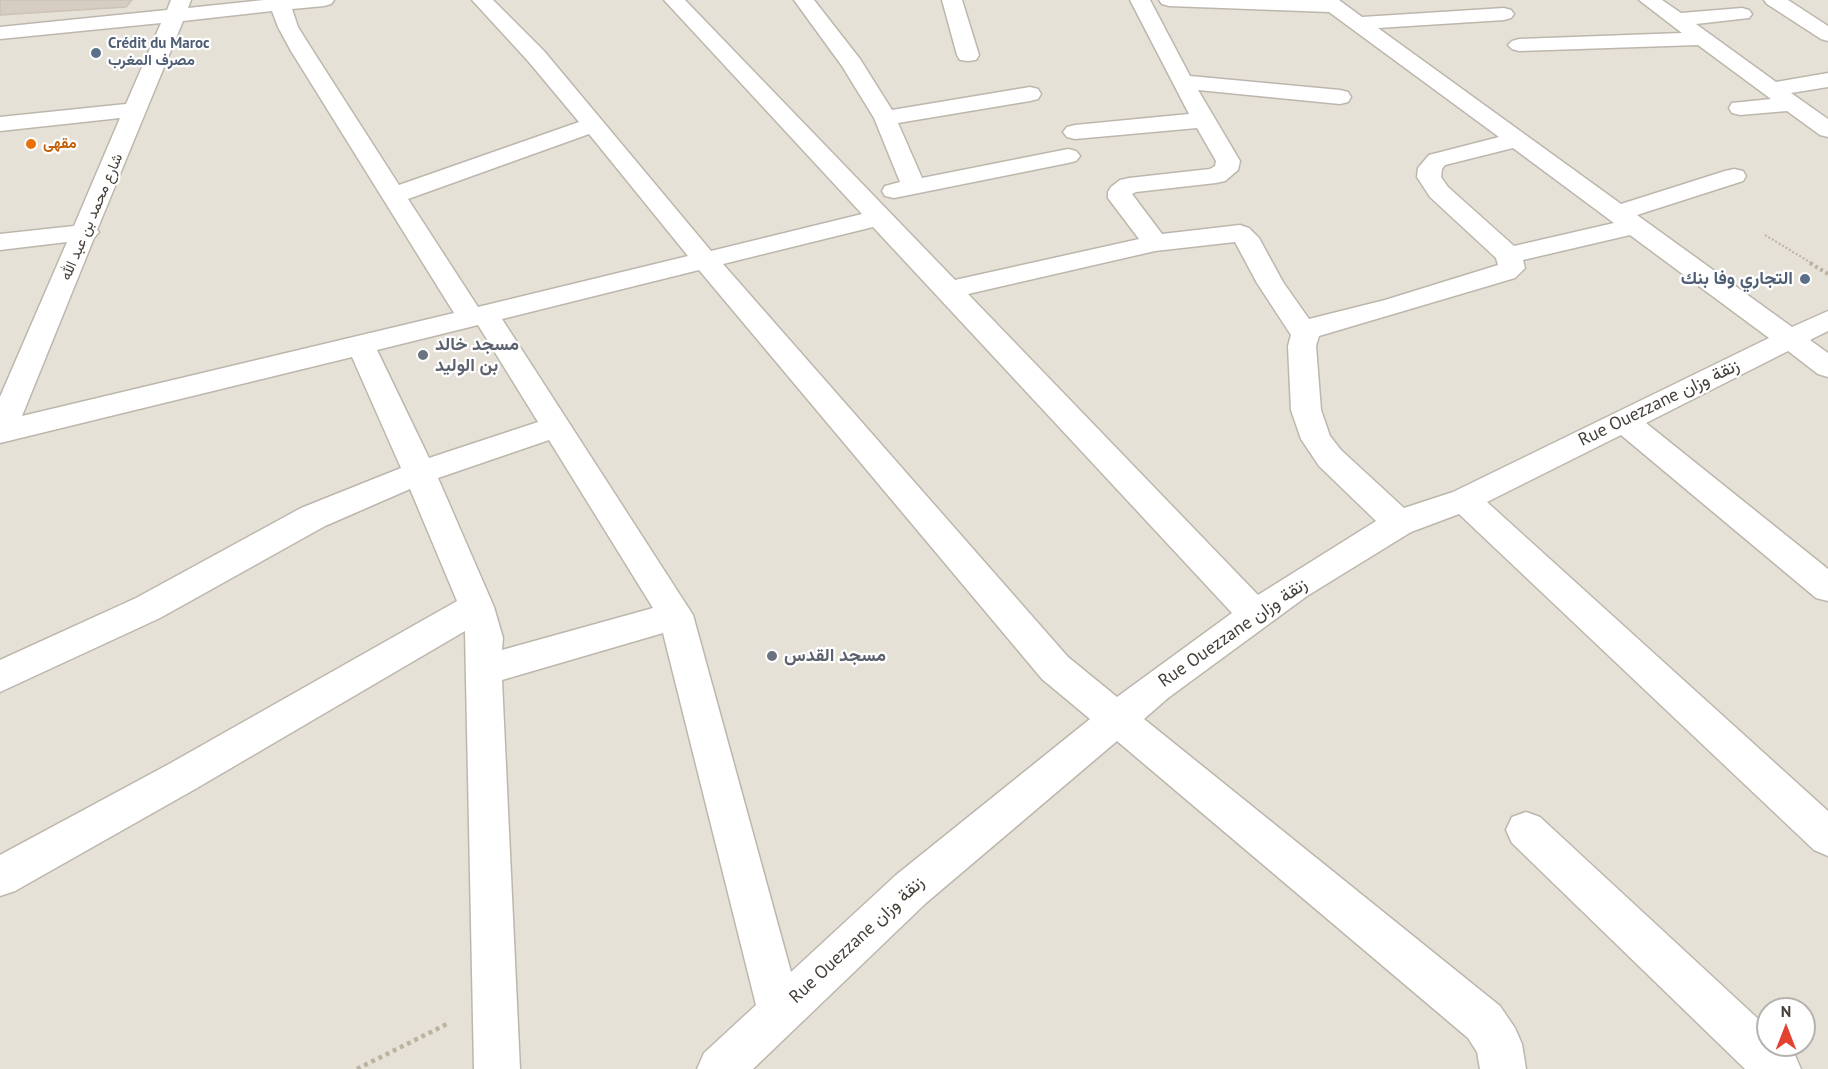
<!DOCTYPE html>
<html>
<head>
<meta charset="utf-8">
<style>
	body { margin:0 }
	#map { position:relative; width:1828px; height:1069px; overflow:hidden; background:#f2efe9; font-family:"PT Sans",sans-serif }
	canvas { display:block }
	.north { position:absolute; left:1756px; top:997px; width:60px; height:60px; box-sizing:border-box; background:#fff; border:2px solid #b5b2af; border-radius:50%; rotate:0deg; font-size:16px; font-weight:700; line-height:24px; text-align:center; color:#453f38 }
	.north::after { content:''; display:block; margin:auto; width:21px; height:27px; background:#e24330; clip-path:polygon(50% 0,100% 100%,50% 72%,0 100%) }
</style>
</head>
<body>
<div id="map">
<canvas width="1828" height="1069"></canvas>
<div class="north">N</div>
</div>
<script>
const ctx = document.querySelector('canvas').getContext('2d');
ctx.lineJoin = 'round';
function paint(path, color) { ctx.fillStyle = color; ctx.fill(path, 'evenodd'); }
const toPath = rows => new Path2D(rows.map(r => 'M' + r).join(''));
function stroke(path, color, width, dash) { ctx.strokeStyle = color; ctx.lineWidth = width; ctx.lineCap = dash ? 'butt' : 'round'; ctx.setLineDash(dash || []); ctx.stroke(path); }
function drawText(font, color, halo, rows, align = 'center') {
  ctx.font = font + ' "PT Sans",Vazirmatn,sans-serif'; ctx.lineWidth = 4.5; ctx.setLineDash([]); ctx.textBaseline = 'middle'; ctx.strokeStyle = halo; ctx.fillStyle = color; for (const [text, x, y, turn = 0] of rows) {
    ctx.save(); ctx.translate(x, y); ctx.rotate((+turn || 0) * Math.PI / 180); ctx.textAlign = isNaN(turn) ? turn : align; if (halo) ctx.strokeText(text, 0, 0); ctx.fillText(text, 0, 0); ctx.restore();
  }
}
paint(toPath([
	[0,0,1828,0,1828,1069,0,1069],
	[1768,1009,1804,1009,1804,1045,1768,1045]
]), '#e6e1d7');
const building = toPath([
	[0,0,132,0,126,7,0,15,0,0]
]);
paint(building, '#d6cdc2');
stroke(building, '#cdc2b3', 1.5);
const minor = toPath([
	[171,0,191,0,188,8,264,0,334,0,331,4,324,6,292,9,298,27,313,51,399,185,579,122,528,61,472,0,493,0,544,51,711,251,862,214,664,0,685,0,955,280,1139,239,1108,198,1108,192,1111,187,1120,180,1129,178,1210,169,1215,166,1216,161,1197,128,1075,139,1067,137,1063,132,1067,127,1075,125,1189,114,1130,0,1150,0,1190,76,1340,90,1348,92,1351,97,1348,102,1340,104,1198,90,1240,161,1238,170,1225,181,1216,183,1136,192,1132,194,1162,234,1240,225,1249,228,1259,238,1283,282,1309,319,1385,300,1498,265,1496,258,1430,197,1417,177,1418,168,1429,155,1499,137,1329,12,1169,6,1162,4,1159,0,1339,0,1362,17,1504,8,1511,10,1514,14,1511,18,1504,20,1378,28,1621,204,1725,171,1734,169,1743,171,1746,176,1743,181,1637,215,1792,327,1828,311,1828,331,1810,340,1828,353,1828,377,1818,374,1788,351,1646,423,1828,569,1828,601,1816,598,1621,435,1487,502,1828,811,1828,856,1814,850,1459,514,1411,532,1307,596,1168,698,1144,719,1500,1006,1515,1028,1522,1044,1526,1069,1480,1069,1477,1052,1468,1038,1117,741,926,903,753,1069,697,1069,704,1053,756,1005,663,633,502,680,520,1069,474,1069,465,631,197,788,15,891,0,896,0,855,169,764,457,601,410,489,325,526,160,618,0,692,0,660,136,598,301,508,401,468,352,357,0,443,0,397,67,242,0,250,0,234,74,226,120,118,0,131,0,117,126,104,161,23,0,39,0,27,167,10,171,0],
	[272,11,278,27,291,51,454,313,22,416,94,238,99,232,97,230,183,21,272,11],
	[589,134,688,256,478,307,408,199,589,134],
	[1513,148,1614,223,1514,246,1448,187,1441,177,1442,169,1445,165,1513,148],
	[873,227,1232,613,1117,697,1068,657,723,264,873,227],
	[1630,235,1769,338,1453,492,1404,508,1341,450,1330,436,1321,410,1316,346,1319,336,1515,278,1525,268,1523,260,1630,235],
	[1235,242,1257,283,1291,335,1288,346,1291,410,1301,439,1319,466,1376,521,1258,595,968,294,1155,251,1235,242],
	[699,270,1042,679,1090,719,896,875,791,972,693,615,502,319,699,270],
	[478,325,538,422,429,458,377,350,478,325],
	[549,440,653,608,502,650,503,638,494,607,438,478,549,440],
	[794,0,814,0,860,59,892,110,1030,87,1038,89,1041,94,1038,99,1030,101,898,123,922,178,1068,149,1076,151,1080,156,1076,161,1068,163,894,198,885,196,882,191,885,186,900,182,874,118,842,66,794,0],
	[942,0,962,0,979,55,976,60,968,61,960,60,957,55,942,0],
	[1639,0,1662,0,1681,13,1742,8,1749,10,1752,14,1749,18,1696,24,1776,82,1828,73,1828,87,1791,93,1828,119,1828,137,1820,135,1787,111,1740,115,1732,113,1729,108,1732,103,1771,99,1698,45,1519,51,1512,49,1508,45,1512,41,1519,39,1682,33,1639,0],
	[1764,0,1788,0,1828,26,1828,41,1821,39,1767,4,1764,0],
	[1526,812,1540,817,1768,1028,1768,1045,1786,1045,1794,1053,1801,1069,1745,1069,1512,843,1506,830,1512,817,1526,812]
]);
stroke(minor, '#bdb6ac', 3);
stroke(toPath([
	[1765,235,1813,264]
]), '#bdb19f', 2, [2, 2]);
stroke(toPath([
	[1810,263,1828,274]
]), '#bdb19f', 4, [3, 3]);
stroke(toPath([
	[357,1069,449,1023]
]), '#bdb19f', 4.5, [4, 4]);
paint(minor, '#fff');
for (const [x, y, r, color] of [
	[96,53,6,"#5c6f8a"],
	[31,144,6,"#e8710a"],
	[1805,279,6,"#5c6f8a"],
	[423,355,6,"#6b7280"],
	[772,656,6,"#6b7280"]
]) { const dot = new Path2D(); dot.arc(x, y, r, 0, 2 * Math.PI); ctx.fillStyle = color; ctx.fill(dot); stroke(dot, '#fff', 2); }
drawText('bold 15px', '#4e5e75', '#fff', [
	["Crédit du Maroc",108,44],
	["مصرف المغرب",108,61]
], 'left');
drawText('bold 15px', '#c56008', '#fff', [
	["مقهى",43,144]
], 'left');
drawText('15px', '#453f38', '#fff', [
	["شارع محمد بن عبد الله",92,217,-67]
]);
drawText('bold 18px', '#4e5e75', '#fff', [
	["التجاري وفا بنك",1793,279]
], 'right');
drawText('bold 18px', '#5b616d', '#fff', [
	["مسجد خالد",435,345],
	["بن الوليد",435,366],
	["مسجد القدس",784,656]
], 'left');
drawText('18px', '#453f38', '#fff', [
	["Rue Ouezzane زنقة وزان",1659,403,-26],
	["Rue Ouezzane زنقة وزان",1233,633,-35],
	["Rue Ouezzane زنقة وزان",857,940,-43]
]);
</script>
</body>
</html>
